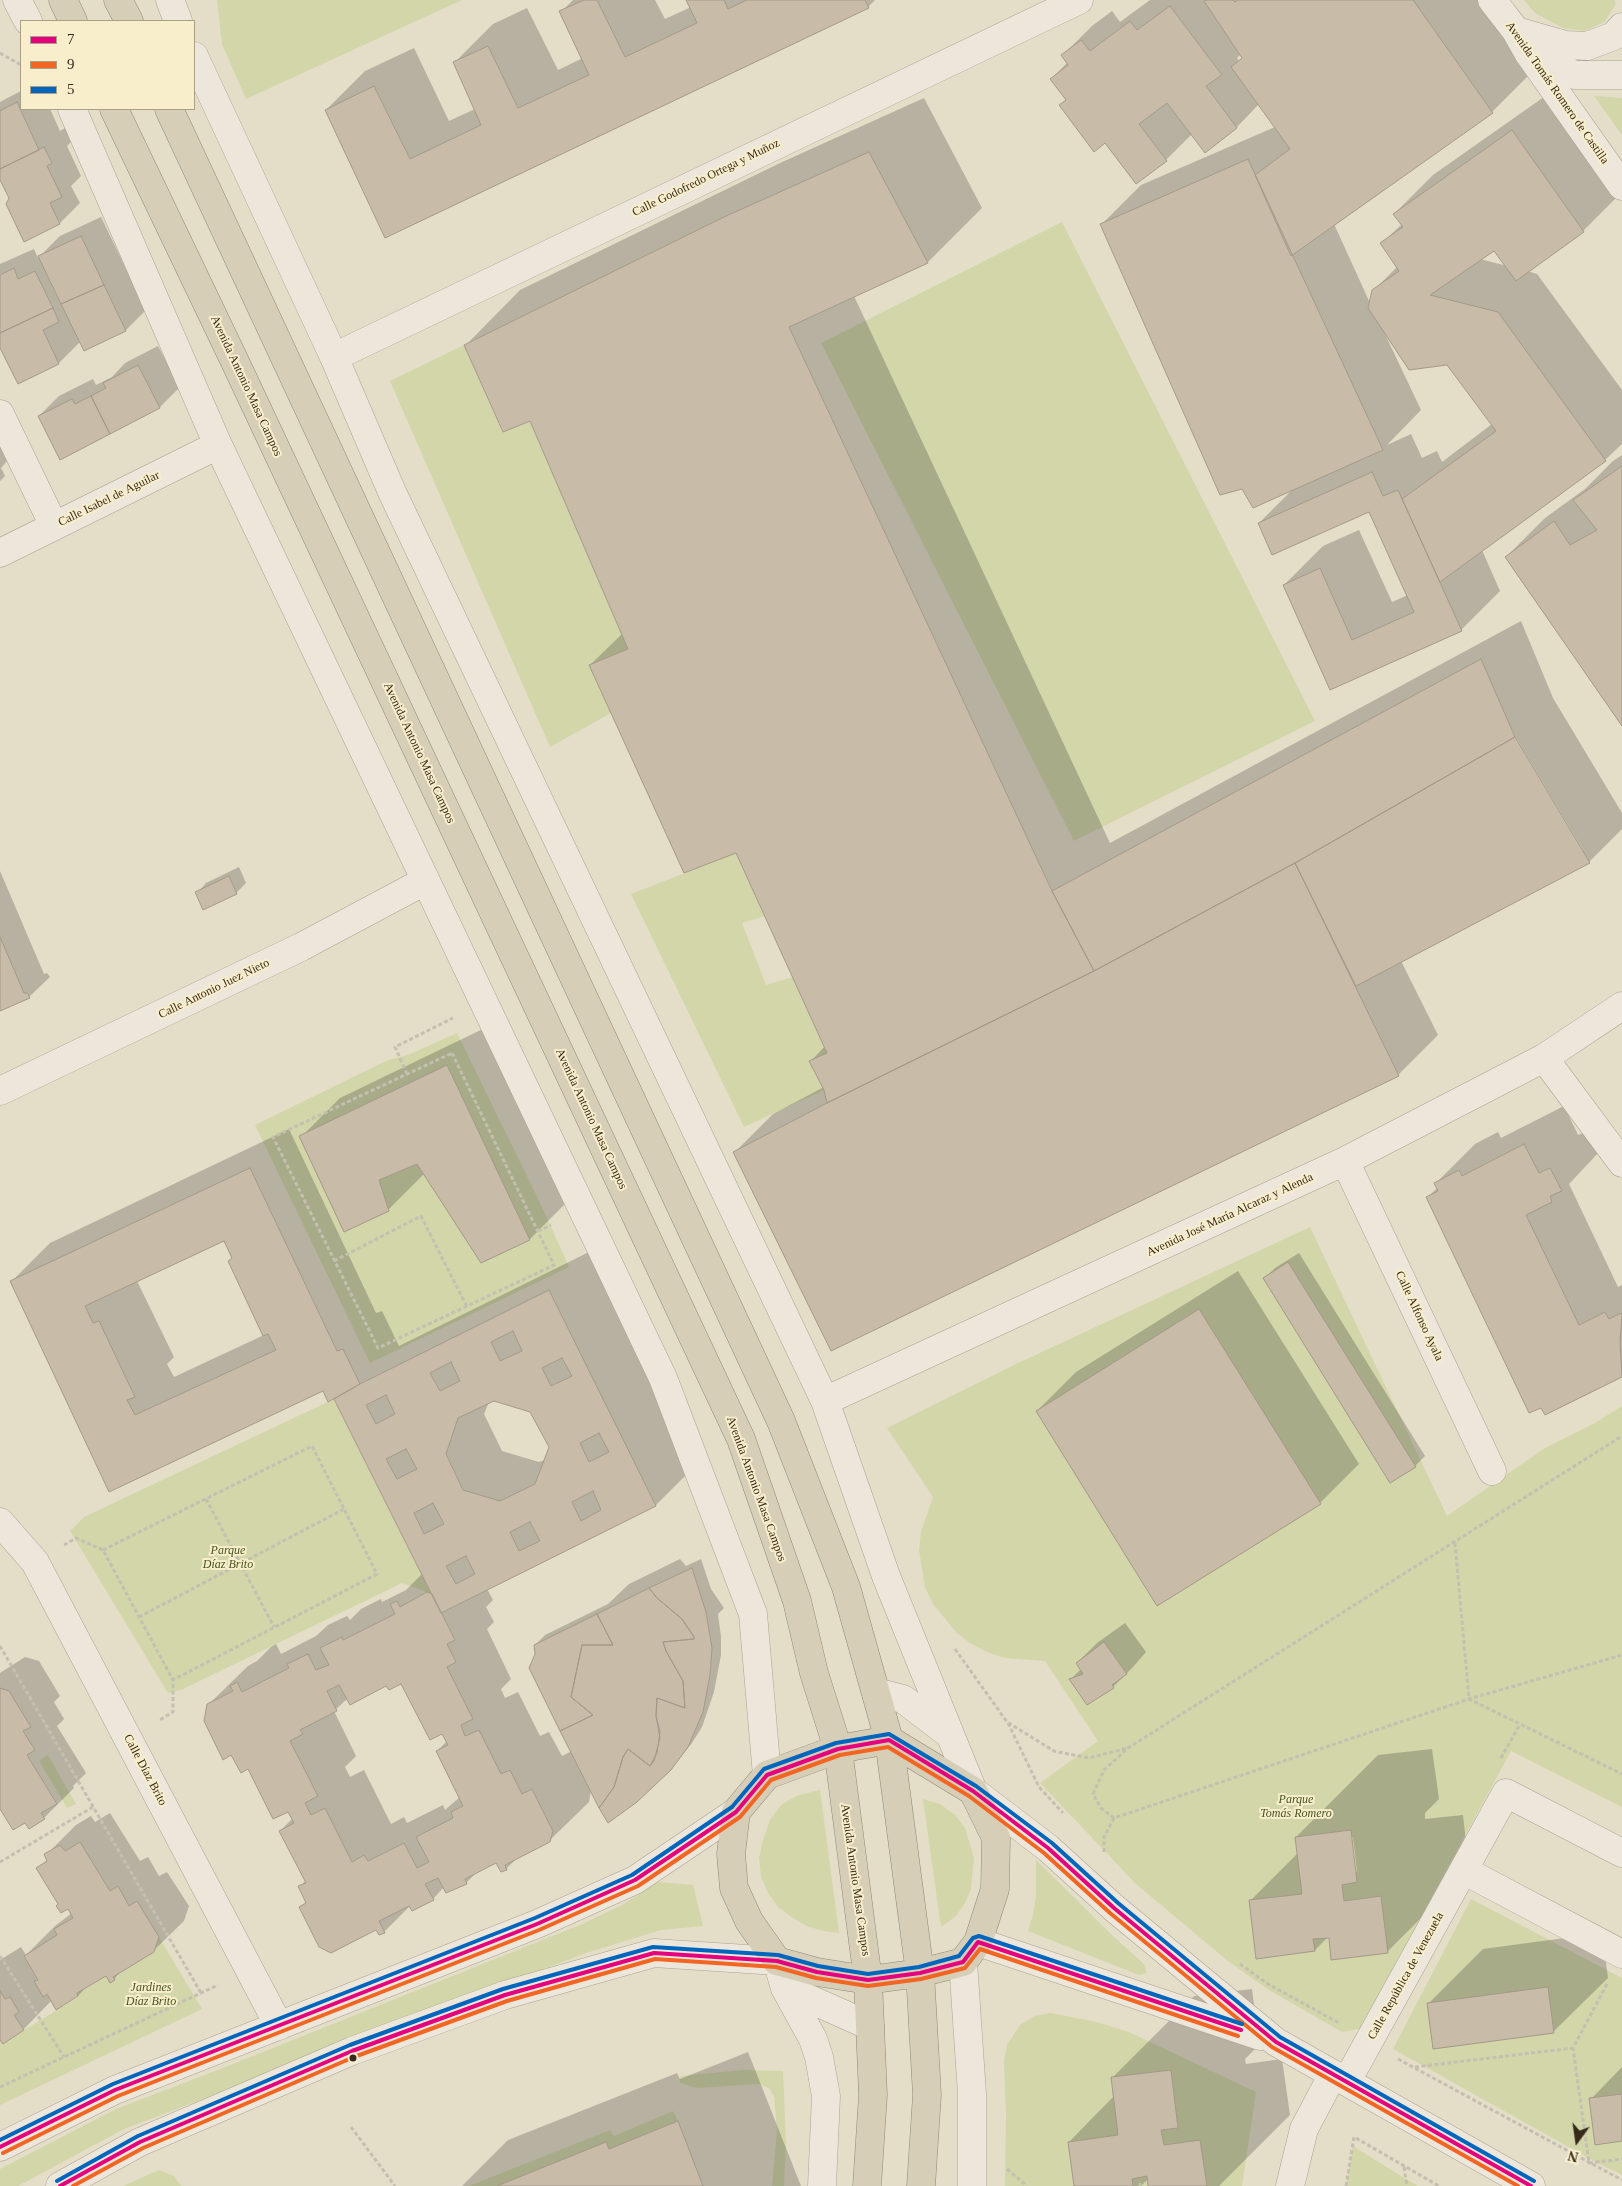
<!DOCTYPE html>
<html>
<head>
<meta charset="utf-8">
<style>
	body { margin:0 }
	#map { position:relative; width:1622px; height:2186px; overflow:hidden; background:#e4dec8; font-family:Georgia,serif }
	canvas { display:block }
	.legend { position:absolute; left:20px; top:20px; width:175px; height:90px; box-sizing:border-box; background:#f8eecb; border:1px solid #aba084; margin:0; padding:6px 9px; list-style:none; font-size:15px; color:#372a1a }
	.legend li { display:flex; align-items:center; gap:10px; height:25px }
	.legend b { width:25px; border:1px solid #aba084 }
	.north { position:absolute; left:1552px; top:2116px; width:50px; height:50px; -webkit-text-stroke:4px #f8eecb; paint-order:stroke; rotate:194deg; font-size:14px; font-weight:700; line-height:20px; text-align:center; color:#372a1a }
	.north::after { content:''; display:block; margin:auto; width:18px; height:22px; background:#372a1a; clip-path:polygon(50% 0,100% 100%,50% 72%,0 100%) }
</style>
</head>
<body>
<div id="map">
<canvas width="1622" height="2186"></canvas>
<ul class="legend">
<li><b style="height:6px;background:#e5007d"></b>7</li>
<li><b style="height:6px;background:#f26522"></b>9</li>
<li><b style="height:6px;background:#0065bd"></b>5</li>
</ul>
<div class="north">N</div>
</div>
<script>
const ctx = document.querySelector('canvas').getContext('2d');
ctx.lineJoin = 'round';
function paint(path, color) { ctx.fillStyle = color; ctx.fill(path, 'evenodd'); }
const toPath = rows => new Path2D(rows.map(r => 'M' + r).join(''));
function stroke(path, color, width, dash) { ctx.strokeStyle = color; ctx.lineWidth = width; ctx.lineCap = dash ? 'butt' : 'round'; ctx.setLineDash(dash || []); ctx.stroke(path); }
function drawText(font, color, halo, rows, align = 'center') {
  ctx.font = font + ' Georgia,serif'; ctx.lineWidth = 4; ctx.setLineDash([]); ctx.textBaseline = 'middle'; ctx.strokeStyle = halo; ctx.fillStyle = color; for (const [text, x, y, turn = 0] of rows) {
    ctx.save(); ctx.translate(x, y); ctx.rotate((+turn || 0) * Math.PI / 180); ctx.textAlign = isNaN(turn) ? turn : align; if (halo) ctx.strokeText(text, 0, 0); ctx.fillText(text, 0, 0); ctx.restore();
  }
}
paint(toPath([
	[217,0,462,0,246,99,222,44],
	[1524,0,1614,0,1616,4,1604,22,1585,31,1563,28,1535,13],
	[1594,96,1622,98,1622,135],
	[1062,222,1315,721,1074,841,821,343],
	[464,345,502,432,530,421,628,649,589,665,611,713,550,747,390,381],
	[736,853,765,916,742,923,766,985,793,977,827,1053,810,1061,824,1090,744,1127,631,894],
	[457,1033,543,1209,569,1267,370,1363,255,1125,388,1060,408,1055],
	[1310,1227,1447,1516,1545,1448,1595,1423,1622,1406,1622,1807,1511,1751,1360,2029,1342,2032,1269,1990,1228,1961,1136,1884,1040,1783,1098,1741,1045,1661,1005,1658,987,1652,970,1643,956,1632,933,1604,925,1587,919,1550,921,1532,933,1497,887,1428,1014,1365],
	[334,1399,432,1594,402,1583,181,1690,168,1693,70,1531,84,1517],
	[48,1755,76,1804,67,1808,39,1761],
	[820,1790,839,1933,823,1931,807,1926,793,1918,778,1907,768,1893,761,1876,759,1858,763,1840,770,1820,782,1804,799,1795],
	[923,1799,940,1804,955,1815,965,1828,974,1858,971,1889,965,1903,956,1916,941,1927],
	[1036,1860,1114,1937,1144,1964,1147,1973,1139,1975,1028,1931,1033,1915,1036,1898],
	[658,1882,693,1885,703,1926,661,1930,586,1953,124,2129,18,2186,0,2186,0,2169,116,2109,228,2066,580,1925,622,1905],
	[1471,1899,1622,1978,1622,2175,1592,2160,1393,2049],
	[159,1937,202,2009,0,2105,0,2040,3,2043,78,1997,77,1993,106,1976,110,1982,113,1977,154,1952],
	[1051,2013,1097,2022,1129,2032,1256,2092,1242,2186,1005,2186,1006,2115,1004,2061,1007,2045,1020,2025,1035,2016],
	[743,2070,783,2071,786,2143,784,2186,772,2186,777,2130,774,2096,770,2089,759,2084,697,2088,680,2083,680,2076],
	[673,2111,678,2121,609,2149,606,2143,497,2186,469,2186,610,2130,614,2136],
	[1353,2146,1401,2176,1418,2186,1346,2186],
	[159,2170,174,2176,181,2186,123,2186]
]), '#d2d6a9');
paint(toPath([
	[573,0,655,0,665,19,691,7,687,0,875,0,868,7,386,236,326,110,365,71,414,48,449,121,475,109,454,63,493,24,527,8,558,70,583,58,561,12],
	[1150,0,1479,0,1531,73,1492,112,1334,224,1370,303,1373,291,1398,266,1382,243,1402,224,1394,214,1433,175,1551,92,1622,192,1583,231,1527,271,1537,274,1622,390,1622,444,1605,460,1482,550,1500,591,1461,630,1331,688,1284,585,1323,546,1359,530,1392,602,1408,595,1370,510,1259,523,1293,489,1102,224,1141,185,1275,127,1259,104,1237,127,1205,151,1192,134,1166,160,1105,142,1060,105,1067,99,1051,79,1067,63,1062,56,1092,26,1112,11,1120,22],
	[1241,54,1243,57,1239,61,1237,58],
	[1495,249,1507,266,1480,259],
	[1386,333,1448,364,1492,424,1442,462,1437,451,1422,458,1411,434,1387,445,1421,410,1385,334],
	[21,91,21,109,50,109,60,131,65,128,71,142,67,146,81,176,71,186,80,203,60,223,24,240,10,198,0,177,0,102],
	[924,98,982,208,928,262,854,296,1110,843,1521,621,1553,698,1622,813,1622,829,1589,862,1401,961,1438,1035,1399,1074,831,1350,734,1153,773,1114,824,1087,811,1061,825,1046,736,851,590,665,623,633,531,419,466,345,520,290,780,163],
	[1512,731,1583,850,1580,850,1510,732],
	[101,217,146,310,126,330,81,341,59,363,18,383,0,345,0,264,34,249,38,258,60,236],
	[158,346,180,387,160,407,39,416,59,396,93,379,96,385,112,377,125,363],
	[0,444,8,460,1,468,5,476,0,481],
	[1622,455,1622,724,1506,557,1545,518,1585,489,1613,461],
	[239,867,246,883,236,893,197,893,206,883],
	[0,871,44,974,47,973,50,977,29,997,0,1007],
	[487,1027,569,1200,530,1239,482,1261,424,1174,389,1209,344,1230,301,1137,340,1098],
	[1564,1106,1578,1135,1590,1130,1600,1151,1569,1184,1618,1287,1622,1285,1622,1375,1545,1414,1428,1197,1438,1187,1436,1183,1475,1144,1498,1132,1501,1138],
	[289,1129,376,1313,382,1311,399,1346,589,1252,695,1466,656,1505,487,1589,493,1600,486,1607,494,1622,487,1629,511,1679,501,1689,505,1698,518,1692,540,1736,549,1732,562,1756,572,1751,536,1654,535,1645,545,1635,608,1604,629,1584,680,1559,686,1566,701,1559,711,1589,724,1608,718,1614,721,1637,721,1655,714,1692,702,1727,692,1743,674,1765,591,1790,589,1802,549,1841,517,1858,506,1869,497,1861,478,1871,466,1883,444,1887,433,1899,410,1906,384,1932,300,1907,307,1901,300,1887,306,1880,280,1831,293,1818,289,1810,248,1767,208,1705,248,1666,257,1661,271,1647,276,1644,281,1654,316,1636,328,1625,347,1616,350,1620,361,1609,381,1599,382,1602,406,1590,423,1573,335,1397,323,1390,110,1490,11,1282,50,1243],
	[224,1240,264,1335,174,1377,167,1364,174,1357,137,1281],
	[494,1399,531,1411,550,1447,545,1460,539,1462,502,1451,484,1414,489,1402],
	[402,1682,443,1733,447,1741,437,1751,460,1797,445,1810,443,1805,407,1823,404,1817,391,1824,364,1770,350,1777,345,1767,356,1756,334,1711,348,1698,387,1684],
	[1299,1253,1425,1456,1415,1466,1265,1278,1275,1268],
	[1238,1271,1359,1464,1320,1503,1037,1411,1076,1372],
	[1125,1623,1146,1652,1133,1667,1113,1687,1071,1679,1081,1669,1077,1663,1097,1643],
	[25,1657,39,1661,60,1696,54,1702,64,1719,57,1726,86,1773,73,1786,74,1788,44,1818,25,1821,0,1807,0,1673],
	[1432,1749,1439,1799,1425,1813,1425,1819,1463,1815,1469,1870,1387,1952,1330,1935,1315,1950,1250,1901,1298,1853,1296,1837,1378,1755],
	[1353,1837,1357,1871,1355,1873,1350,1838],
	[110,1813,140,1861,148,1857,159,1876,167,1872,189,1906,184,1921,153,1951,122,1970,114,1979,106,1974,88,1985,78,1996,52,2000,23,2030,0,2038,0,1960,21,1947,26,1955,55,1926,72,1913,68,1908,60,1904,38,1868,48,1859,46,1855,76,1825,91,1816,95,1822],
	[1602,1933,1608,1978,1553,2032,1429,2003,1483,1949],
	[1252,1989,1259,2045,1245,2059,1246,2064,1282,2059,1290,2115,1219,2186,1149,2186,1148,2179,1141,2186,1075,2186,1069,2142,1114,2096,1112,2078,1194,1996],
	[748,2052,801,2186,462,2186,508,2140,677,2073,680,2079],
	[1622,2067,1622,2140,1591,2099]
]), '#0003');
const building = toPath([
	[584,0,597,0,625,57,697,23,686,0,724,0,728,9,747,0,865,0,869,8,385,238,325,110,374,86,410,159,481,125,453,62,488,46,518,108,589,75,559,11,584,0],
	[1206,0,1233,0,1235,2,1238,0,1413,0,1493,113,1291,256,1255,175,1290,149,1231,67,1242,58,1204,1,1206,0],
	[1170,6,1222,75,1206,86,1237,128,1205,153,1167,103,1139,124,1167,161,1136,184,1105,143,1094,152,1059,105,1066,100,1050,79,1068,65,1061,55,1081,40,1090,51,1130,21,1137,30,1170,6],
	[17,102,39,150,0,169,0,111,17,102],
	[1512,130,1584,232,1516,281,1494,251,1430,295,1498,312,1606,461,1440,582,1402,499,1496,431,1447,365,1409,370,1368,308,1372,290,1399,271,1380,243,1403,227,1393,214,1512,130],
	[44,147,52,163,47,166,62,197,50,203,60,224,24,242,6,204,9,198,0,180,0,169,44,147],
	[869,152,928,263,789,327,1052,891,1094,971,827,1103,824,1090,809,1061,827,1053,736,853,684,873,589,665,628,649,530,421,503,432,464,345,724,217,869,152],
	[1248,159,1383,450,1253,508,1242,489,1220,495,1100,224,1248,159],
	[81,236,104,285,61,304,38,256,81,236],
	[14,268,18,279,35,271,53,308,0,333,0,275,14,268],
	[104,285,126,331,84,351,61,304,104,285],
	[53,308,59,322,43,330,59,364,18,384,0,348,0,333,53,308],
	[138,365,160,408,110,434,91,396,106,388,103,383,138,365],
	[91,396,110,434,60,460,38,416,72,399,75,404,91,396],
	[1622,466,1622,726,1505,557,1554,521,1570,545,1597,530,1573,500,1622,466],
	[1372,472,1383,496,1398,490,1462,631,1330,690,1283,585,1320,568,1352,640,1414,612,1369,512,1272,555,1258,523,1372,472],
	[1481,659,1515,737,1295,863,1094,971,1052,891,1481,659],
	[1515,737,1590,863,1356,986,1295,863,1515,737],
	[1295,863,1399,1076,831,1351,733,1152,827,1103,1094,971,1295,863],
	[229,876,237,894,203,910,195,892,229,876],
	[0,937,24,993,27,993,30,998,0,1011,0,937],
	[447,1065,530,1240,481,1263,417,1164,379,1180,389,1211,344,1232,299,1136,447,1065],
	[1524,1144,1539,1173,1550,1168,1562,1191,1550,1196,1552,1202,1526,1215,1579,1325,1605,1312,1609,1319,1621,1313,1622,1315,1620,1342,1622,1377,1545,1415,1541,1408,1529,1413,1426,1197,1438,1191,1434,1183,1459,1170,1462,1176,1524,1144],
	[250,1168,337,1351,343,1349,360,1384,328,1402,323,1391,109,1492,10,1281,250,1168],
	[224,1241,232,1258,228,1261,263,1336,268,1334,276,1350,135,1415,127,1400,135,1397,99,1321,93,1323,85,1306,224,1241],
	[1288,1262,1416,1467,1390,1483,1263,1278,1288,1262],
	[549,1290,656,1506,441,1613,334,1399,360,1384,549,1290],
	[513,1331,522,1351,500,1361,491,1342,513,1331],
	[562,1358,572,1376,551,1386,542,1368,562,1358],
	[451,1362,460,1381,440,1391,430,1373,451,1362],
	[386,1395,395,1414,376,1424,366,1405,386,1395],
	[494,1401,530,1412,549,1447,535,1484,500,1501,463,1490,446,1454,458,1418,494,1401],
	[599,1433,609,1452,589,1462,580,1443,599,1433],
	[406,1449,417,1469,397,1479,386,1459,406,1449],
	[593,1491,601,1510,581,1521,572,1502,593,1491],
	[433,1503,444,1524,424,1534,414,1513,433,1503],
	[530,1522,540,1541,519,1551,510,1532,530,1522],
	[466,1556,475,1574,456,1584,446,1566,466,1556],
	[1199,1309,1321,1504,1157,1606,1036,1411,1199,1309],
	[692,1568,706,1612,712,1648,710,1675,703,1712,688,1747,671,1770,637,1802,608,1823,599,1808,614,1787,623,1757,628,1749,650,1766,657,1753,660,1732,656,1716,657,1698,685,1708,683,1681,666,1651,663,1642,694,1639,694,1637,682,1619,657,1598,649,1588,692,1568],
	[649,1588,657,1598,682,1619,694,1637,694,1639,663,1642,666,1651,683,1681,685,1708,657,1698,656,1716,660,1738,654,1761,650,1766,628,1749,623,1757,614,1787,599,1808,560,1731,593,1715,571,1697,582,1645,613,1645,597,1614,649,1588],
	[427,1592,432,1594,455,1640,447,1644,456,1662,447,1667,473,1719,461,1725,465,1736,479,1730,501,1774,510,1770,522,1794,532,1789,553,1831,550,1842,505,1865,507,1870,501,1872,496,1863,465,1879,467,1884,446,1893,438,1878,425,1884,434,1900,412,1911,409,1906,379,1921,385,1933,379,1935,376,1930,331,1953,319,1947,299,1907,306,1903,298,1886,306,1883,279,1831,294,1823,288,1812,273,1819,248,1769,241,1773,231,1755,223,1760,204,1721,207,1704,233,1691,230,1686,237,1682,242,1692,289,1668,287,1664,308,1654,316,1670,329,1665,320,1648,342,1637,343,1640,395,1614,390,1604,397,1601,400,1607,427,1592],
	[401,1684,430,1740,442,1734,448,1745,436,1751,463,1806,451,1812,453,1818,416,1837,429,1862,417,1868,404,1843,368,1861,364,1855,352,1862,325,1808,311,1815,305,1803,318,1796,290,1741,303,1734,300,1730,337,1711,327,1691,339,1685,350,1705,386,1686,389,1690,401,1684],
	[597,1614,613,1645,582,1645,571,1697,593,1715,560,1731,529,1668,535,1654,534,1645,597,1614],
	[1104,1642,1127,1674,1112,1685,1114,1688,1087,1705,1069,1679,1083,1674,1076,1663,1104,1642],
	[0,1688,9,1691,31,1727,23,1731,35,1750,27,1755,57,1804,41,1813,45,1819,29,1829,25,1823,13,1830,0,1809,0,1688],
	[1351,1830,1357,1882,1342,1885,1344,1901,1381,1896,1388,1953,1331,1960,1329,1938,1313,1939,1315,1951,1256,1959,1249,1900,1302,1894,1295,1837,1351,1830],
	[80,1842,110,1891,118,1886,129,1906,137,1901,159,1937,154,1952,113,1977,115,1980,110,1983,106,1976,77,1993,78,1996,56,2010,47,1994,43,1997,34,1981,38,1980,24,1956,57,1935,54,1929,73,1918,68,1909,61,1913,56,1906,58,1904,36,1868,47,1861,44,1854,60,1845,65,1851,80,1842],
	[1548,1987,1554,2033,1433,2049,1427,2003,1548,1987],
	[0,1991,5,1999,10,1997,19,2012,14,2015,24,2030,3,2044,0,2040,0,1991],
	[1171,2070,1178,2128,1161,2130,1164,2145,1200,2140,1207,2186,1148,2186,1147,2176,1132,2179,1133,2186,1074,2186,1068,2142,1118,2135,1111,2077,1171,2070],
	[1622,2094,1622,2141,1595,2145,1589,2098,1622,2094],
	[678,2121,703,2186,497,2186,606,2142,609,2149,678,2121]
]);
paint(building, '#c8bba8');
stroke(building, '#a49988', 1);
const minor = toPath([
	[17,0,28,21],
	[170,0,178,21],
	[1492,0,1516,31,1529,54,1622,186],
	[1516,31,1565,45,1587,46,1614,36,1622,27],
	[1529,54,1575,75,1622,75],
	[194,56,334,357,392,492,825,1401,886,1576,973,1791,1048,1848,1114,1908,1276,2042,1531,2186],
	[72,109,218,445,663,1378,753,1614,767,1775],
	[334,357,1079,0],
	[0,414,54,526],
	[0,553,218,445],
	[1544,1058,1622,1163],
	[0,1091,301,947,425,881],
	[1345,1161,1492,1471],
	[825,1401,1345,1161,1544,1058,1622,1006],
	[0,1522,35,1562,279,2026],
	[876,1692,903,1699,949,1734],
	[1465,1871,1622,1954],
	[978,1942,1260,2036],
	[963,1962,972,2094,972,2186],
	[785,1988,870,2026],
	[1347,2081,1506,1793,1622,1853],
	[0,2147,115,2090,537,1924,635,1880,736,1812],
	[60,2186,140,2142,352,2051,505,1995,654,1953,777,1961,785,1988,813,2039,819,2057,826,2096,822,2186],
	[1290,2186,1304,2129,1333,2074]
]);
const highway = toPath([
	[63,0,73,21],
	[118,0,129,21],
	[114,109,237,366,741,1439,797,1601,814,1673,838,1749,868,1980,873,2095,867,2186],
	[169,109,781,1421,846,1587,889,1740,920,1973,927,2095,921,2186],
	[889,1740,973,1791,996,1838,995,1889,978,1942,963,1962,920,1973,868,1980,817,1972,777,1961,749,1921,734,1888,731,1854,736,1812,767,1775,838,1749,889,1740]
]);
stroke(minor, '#a9a292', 29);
stroke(highway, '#8e8779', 29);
stroke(toPath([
	[0,53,21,65],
	[452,1053,554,1265,378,1348,273,1137,452,1053],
	[407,1074,395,1047,453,1018],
	[538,1231,551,1225],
	[334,1261,421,1216,467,1307],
	[206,1499,274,1627],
	[1455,1543,1469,1699,1622,1774],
	[64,1545,76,1538,103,1550,173,1680,173,1712,158,1721],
	[103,1550,312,1446,377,1574,173,1680],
	[139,1617,344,1509],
	[0,1646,201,1993],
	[955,1649,1007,1722,1054,1751,1089,1758,1128,1748],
	[1008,1723,1039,1787,1063,1813],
	[1501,1758,1520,1724],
	[1114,1818,1101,1808,1093,1794,1104,1770,1128,1748,1622,1436],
	[1104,1852,1104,1837,1114,1818,1469,1699,1622,1655],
	[0,1862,93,1807],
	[0,1956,64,2057],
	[1240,1964,1268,1984,1339,2023],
	[1607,1984,1573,2048,1589,2163,1622,2159],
	[1398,2059,1622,2180],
	[1415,2067,1573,2048],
	[0,2087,218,1985],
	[351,2127,395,2186],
	[1404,2167,1407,2186],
	[1007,2169,1027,2186],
	[1140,2183,1140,2186],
	[1346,2186,1354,2137,1439,2186]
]), '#c4bfb1', 3, [4, 2.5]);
stroke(minor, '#ece7da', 28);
stroke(highway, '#d7ceb8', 28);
stroke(toPath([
	[0,2147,115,2090,537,1924,635,1880,736,1812,767,1775,838,1749,889,1740,973,1791,1048,1848,1114,1908,1276,2042,1531,2186],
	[60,2186,140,2142,352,2051,505,1995,654,1953,777,1961,817,1972,868,1980,920,1973,963,1962,978,1942,1241,2030]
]), '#e5007d', 4);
stroke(toPath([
	[3,2153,118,2096,539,1930,638,1886,740,1817,771,1780,840,1755,888,1747,969,1796,1044,1853,1110,1913,1272,2047,1518,2186],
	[73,2186,143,2148,354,2057,507,2001,655,1959,776,1967,816,1978,868,1986,921,1979,965,1968,980,1949,1238,2036]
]), '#f26522', 4);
stroke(toPath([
	[0,2140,113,2084,535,1918,632,1875,732,1807,764,1769,836,1743,889,1734,976,1786,1052,1843,1118,1903,1280,2037,1534,2181],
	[57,2181,138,2136,350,2045,503,1989,653,1947,778,1955,818,1966,868,1974,919,1967,959,1956,973,1938,979,1936,1242,2024]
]), '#0065bd', 4);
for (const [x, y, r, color] of [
	[353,2058,4.5,"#372a1a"]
]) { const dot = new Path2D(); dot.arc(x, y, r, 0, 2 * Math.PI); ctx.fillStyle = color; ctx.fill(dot); stroke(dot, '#f8eecb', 2); }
drawText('12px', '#372a1a', '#f8eecb', [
	["Avenida Tomás Romero de Castilla",1557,93,55],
	["Calle Godofredo Ortega y Muñoz",706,178,-26],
	["Avenida Antonio Masa Campos",246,386,65],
	["Calle Isabel de Aguilar",109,499,-26],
	["Avenida Antonio Masa Campos",419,753,65],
	["Calle Antonio Juez Nieto",214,989,-26],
	["Avenida Antonio Masa Campos",591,1119,65],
	["Avenida José María Alcaraz y Alenda",1230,1215,-25],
	["Calle Alfonso Ayala",1419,1316,65],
	["Avenida Antonio Masa Campos",756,1489,70],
	["Calle Díaz Brito",145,1770,62],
	["Avenida Antonio Masa Campos",855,1880,82],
	["Calle República de Venezuela",1406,1976,-61]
]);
drawText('italic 12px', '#44551f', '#f8eecb', [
	["Parque",228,1551],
	["Díaz Brito",228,1565],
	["Parque",1296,1800],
	["Tomás Romero",1296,1814],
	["Jardines",151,1988],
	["Díaz Brito",151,2002]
]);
</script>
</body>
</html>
